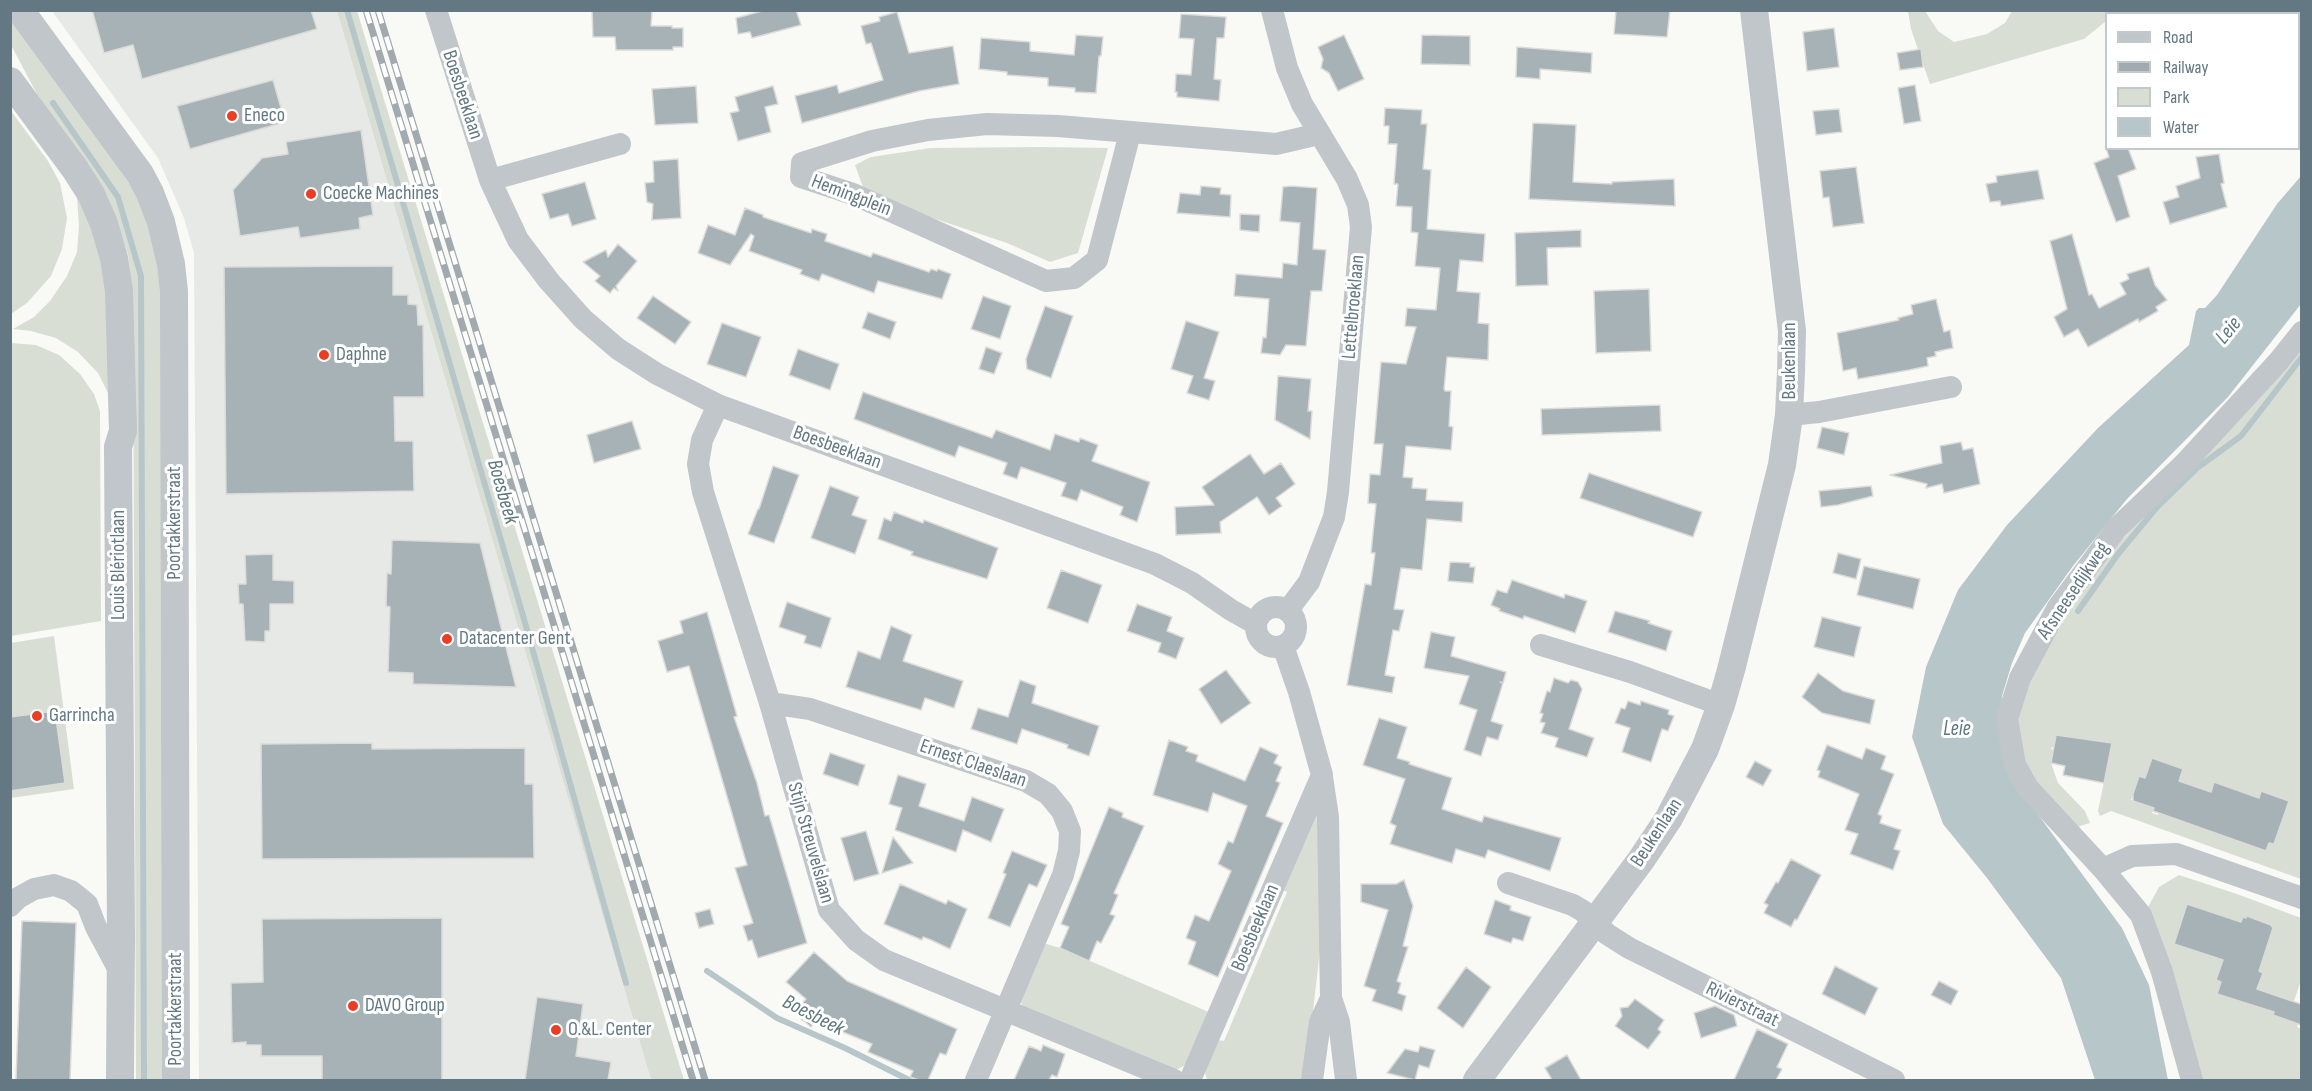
<!DOCTYPE html>
<html>
<head>
<meta charset="utf-8">
<style>
	body { margin:0 }
	#map { position:relative; width:2312px; height:1091px; overflow:hidden; background:#f9f9f6; font-family:"Sofia Sans Condensed",sans-serif }
	canvas { display:block }
	.frame { position:absolute; inset:0; border:12px solid #637883; pointer-events:none }
	.legend { position:absolute; left:2105px; top:12px; width:195px; height:138px; box-sizing:border-box; background:#fff; border:2px solid #c1c9cd; margin:0; padding:8px 10px; list-style:none; font-size:18px; color:#637883 }
	.legend li { display:flex; align-items:center; gap:12px; height:30px }
	.legend b { width:30px; border:2px solid #c1c9cd }
</style>
</head>
<body>
<div id="map">
<canvas width="2312" height="1091"></canvas>
<div class="frame"></div>
<ul class="legend">
<li><b style="height:8px;background:#c0c6c9"></b>Road</li>
<li><b style="height:8px;background:#a1aaaf"></b>Railway</li>
<li><b style="height:16px;background:#d9ded5"></b>Park</li>
<li><b style="height:16px;background:#b7c7c9"></b>Water</li>
</ul>
</div>
<script>
const ctx = document.querySelector('canvas').getContext('2d');
ctx.lineJoin = 'round';
function paint(path, color) { ctx.fillStyle = color; ctx.fill(path, 'evenodd'); }
const toPath = rows => new Path2D(rows.map(r => 'M' + r).join(''));
function stroke(path, color, width, dash) { ctx.strokeStyle = color; ctx.lineWidth = width; ctx.lineCap = dash ? 'butt' : 'round'; ctx.setLineDash(dash || []); ctx.stroke(path); }
function drawText(font, color, halo, rows, align = 'center') {
  ctx.font = font + ' "Sofia Sans Condensed",sans-serif'; ctx.lineWidth = 6; ctx.setLineDash([]); ctx.textBaseline = 'middle'; ctx.strokeStyle = halo; ctx.fillStyle = color; for (const [text, x, y, turn = 0] of rows) {
    ctx.save(); ctx.translate(x, y); ctx.rotate((+turn || 0) * Math.PI / 180); ctx.textAlign = isNaN(turn) ? turn : align; if (halo) ctx.strokeText(text, 0, 0); ctx.fillText(text, 0, 0); ctx.restore();
  }
}
paint(toPath([
	[52,11,337,11,651,1080,199,1080,194,253,184,218,158,158]
]), '#e7e9e7');
paint(toPath([
	[10,11,140,190,162,254,169,1080,136,1080,133,299,128,254,117,222,38,96,11,45],
	[337,11,357,11,684,1080,651,1080],
	[1908,11,1925,11,1938,31,1954,42,1987,34,2005,23,2012,11,2119,11,2115,13,2106,14,2106,21,2084,39,1930,84,1911,29],
	[11,111,48,161,60,183,67,218,62,249,51,276,27,303,11,314],
	[1040,147,1108,148,1078,253,1050,262,1007,243,906,209,864,190,855,165,871,157,931,148],
	[80,196,107,273,108,393,98,373,78,352,56,338,31,331,13,329,34,317,50,301,67,276,77,252,79,226,77,197],
	[11,343,36,345,59,355,80,374,94,394,100,411,101,621,11,636],
	[2301,345,2301,879,2111,811,2100,816,2098,811,2112,743,2056,735,2054,746,2051,748,2053,751,2051,763,2058,783,2085,811,2090,823,2074,828,2030,778,2017,735,2019,710,2038,656,2067,607,2113,549],
	[2152,758,2175,766,2158,815,2152,813,2154,808,2131,800,2139,777,2145,778],
	[2214,782,2233,789,2217,834,2184,822,2197,788,2211,792],
	[2261,791,2289,801,2274,844,2269,843,2266,851,2243,843],
	[54,636,74,789,11,798,11,643],
	[1312,815,1319,816,1321,942,1305,1080,1207,1080,1205,1072,1217,1040,1224,1041,1287,892,1281,889],
	[2179,875,2237,894,2301,918,2301,980,2294,1001,2279,997,2273,1015,2298,1024,2297,1027,2301,1029,2301,1080,2198,1080,2147,909,2159,887],
	[2247,916,2271,924,2273,928,2259,971,2263,973,2256,994,2216,980,2232,934,2237,935,2243,917,2246,918],
	[1043,943,1060,948,1211,1013,1186,1065,1178,1069,1170,1069,1023,1006,1020,1001]
]), '#d9ded5');
paint(toPath([
	[2301,176,2301,304,2228,397,2127,499,2073,566,2025,633,2012,663,2002,696,2000,740,2011,778,2122,928,2149,985,2168,1080,2095,1080,2061,978,1987,878,1943,824,1912,737,1926,667,1958,590,2007,525,2098,428,2189,345,2196,311,2199,308,2205,308,2217,295,2277,204]
]), '#b7c7c9');
stroke(toPath([
	[347,10,526,626,626,983],
	[53,103,118,197,141,276,144,1080],
	[2078,611,2118,554,2157,507,2197,468,2241,436,2302,357],
	[707,971,777,1018,845,1048,909,1080]
]), '#b7c7c9', 6);
const building = toPath([
	[92,10,311,10,317,29,142,79,133,45,104,53,92,10],
	[592,10,652,10,651,26,672,26,672,28,683,28,683,47,673,47,673,50,616,50,615,37,593,37,592,10],
	[766,10,796,10,801,25,752,38,750,32,738,34,736,18,766,10],
	[1616,10,1670,10,1667,37,1614,34,1616,10],
	[897,12,909,53,953,46,959,84,919,91,802,123,795,96,837,85,839,93,883,80,871,43,866,44,861,26,880,21,879,17,897,12],
	[1181,14,1226,17,1224,38,1217,38,1214,79,1221,80,1219,101,1177,97,1177,92,1175,92,1176,74,1191,75,1194,39,1179,38,1181,14],
	[1834,28,1839,67,1807,71,1803,32,1834,28],
	[1076,35,1103,37,1101,56,1099,56,1096,93,1075,92,1075,88,1048,86,1048,78,1007,75,1007,72,979,69,981,38,1030,42,1030,51,1074,55,1076,35],
	[1344,35,1364,79,1338,91,1329,73,1321,68,1323,59,1318,47,1344,35],
	[1422,35,1470,36,1470,65,1421,64,1422,35],
	[1517,47,1592,53,1591,73,1540,69,1540,79,1516,77,1517,47],
	[1921,49,1923,67,1900,70,1897,53,1921,49],
	[273,80,285,122,190,149,177,106,273,80],
	[1915,85,1921,121,1904,124,1898,88,1915,85],
	[696,86,698,123,655,125,652,89,696,86],
	[773,86,778,104,765,107,771,132,738,141,730,113,739,111,735,97,773,86],
	[1385,108,1422,110,1421,124,1427,124,1423,169,1431,170,1427,229,1485,234,1483,262,1460,260,1457,291,1480,293,1478,323,1489,324,1488,360,1447,357,1444,389,1445,391,1451,391,1449,426,1453,427,1451,450,1406,446,1403,477,1413,478,1412,488,1427,489,1426,500,1463,502,1462,522,1427,519,1422,570,1401,568,1394,609,1404,610,1399,631,1393,630,1385,675,1395,677,1392,693,1347,685,1365,584,1371,585,1375,553,1371,553,1376,504,1368,503,1370,474,1380,475,1383,444,1374,444,1381,362,1406,364,1416,327,1405,326,1407,308,1436,310,1440,268,1415,266,1418,233,1411,232,1412,207,1396,206,1398,184,1394,184,1397,144,1388,144,1389,126,1384,126,1385,108],
	[1839,109,1842,132,1816,135,1813,111,1839,109],
	[1533,123,1576,125,1573,182,1612,184,1612,182,1674,179,1675,206,1529,199,1533,123],
	[361,130,373,215,359,218,360,229,300,238,298,227,240,236,233,190,262,158,288,154,286,142,361,130],
	[2106,148,2128,148,2136,169,2118,176,2130,217,2116,222,2094,163,2109,157,2106,148],
	[2219,154,2224,183,2221,184,2227,207,2170,224,2163,202,2179,197,2176,186,2200,178,2196,157,2219,154],
	[678,159,681,218,652,220,653,204,647,202,645,183,654,182,653,161,678,159],
	[1856,167,1864,223,1833,227,1829,197,1823,198,1820,171,1856,167],
	[2038,170,2044,199,2001,206,2000,201,1990,202,1986,184,1997,182,1996,176,2038,170],
	[585,182,596,219,572,226,568,214,550,219,542,194,585,182],
	[1201,186,1221,188,1220,194,1231,195,1230,217,1177,213,1180,193,1200,195,1201,186],
	[1291,186,1317,188,1313,249,1326,250,1322,291,1311,291,1306,346,1286,345,1280,355,1261,353,1263,337,1266,338,1269,299,1234,296,1236,274,1282,278,1283,263,1297,265,1300,223,1280,221,1283,187,1291,186],
	[745,208,763,215,763,217,811,233,812,229,827,234,825,241,871,257,873,253,929,272,931,269,937,271,938,269,951,274,942,299,878,281,874,293,822,274,819,281,800,274,802,270,749,251,754,236,751,234,730,265,698,253,708,225,735,235,745,208],
	[1240,214,1260,215,1259,232,1240,230,1240,214],
	[1581,230,1581,247,1547,248,1548,285,1516,286,1515,233,1581,230],
	[2072,234,2089,295,2092,294,2099,308,2126,294,2120,283,2129,279,2127,274,2149,267,2155,285,2167,300,2156,307,2158,311,2139,322,2138,319,2088,347,2078,329,2064,337,2054,317,2067,309,2050,241,2072,234],
	[618,244,637,261,616,286,618,291,614,288,610,293,595,281,600,276,583,262,606,250,608,257,618,244],
	[393,266,393,295,408,295,408,304,417,305,418,325,423,325,424,397,394,397,395,441,413,441,414,491,226,494,224,267,393,266],
	[1649,289,1651,351,1596,353,1594,291,1649,289],
	[653,296,691,322,675,344,637,318,653,296],
	[983,296,1011,306,1000,339,971,329,983,296],
	[1936,299,1944,332,1950,330,1953,348,1935,352,1936,356,1927,358,1928,366,1909,370,1858,379,1856,368,1843,371,1837,333,1899,320,1898,318,1913,314,1911,305,1936,299],
	[1045,306,1073,316,1051,378,1027,369,1026,359,1045,306],
	[868,312,896,322,890,339,862,328,868,312],
	[1186,321,1219,332,1204,378,1215,381,1209,400,1187,393,1193,376,1171,369,1186,321],
	[722,323,761,337,746,377,707,364,722,323],
	[986,347,1002,353,994,374,979,369,986,347],
	[798,349,839,364,830,390,789,375,798,349],
	[1278,376,1311,379,1308,411,1312,411,1310,439,1275,420,1278,376],
	[863,392,992,438,996,430,1050,450,1055,434,1079,442,1080,438,1098,445,1092,461,1150,482,1137,522,1120,515,1123,507,1081,490,1077,501,1061,496,1066,483,1021,467,1017,479,1003,474,1007,463,959,446,955,457,854,419,863,392],
	[1660,405,1661,431,1542,435,1541,409,1660,405],
	[632,421,641,449,594,463,587,435,632,421],
	[1822,427,1849,433,1844,455,1817,448,1822,427],
	[1961,442,1963,450,1973,448,1980,484,1944,493,1942,484,1926,488,1927,484,1890,475,1942,463,1940,446,1961,442],
	[1250,454,1264,474,1281,463,1295,484,1276,498,1282,506,1269,515,1257,497,1220,522,1221,533,1176,535,1175,507,1214,505,1202,487,1250,454],
	[773,466,799,475,774,543,748,534,758,509,759,509,773,466],
	[1589,473,1702,512,1693,537,1580,498,1589,473],
	[830,486,859,497,852,515,867,520,855,554,811,538,830,486],
	[1871,486,1873,496,1838,505,1821,507,1819,491,1871,486],
	[894,512,923,523,924,520,998,548,987,579,911,555,913,552,878,539,884,518,891,521,894,512],
	[392,540,480,543,516,687,413,684,413,673,388,672,390,607,386,606,387,573,391,574,392,540],
	[1838,553,1861,559,1856,579,1833,573,1838,553],
	[273,554,273,580,294,581,294,604,270,604,270,631,265,631,265,642,245,641,243,604,239,604,238,584,246,584,245,555,273,554],
	[1450,562,1470,563,1470,567,1475,567,1473,583,1448,581,1450,562],
	[1864,566,1920,579,1913,609,1857,595,1864,566],
	[1061,570,1102,585,1088,623,1047,608,1061,570],
	[1512,580,1564,598,1565,594,1587,601,1575,633,1524,616,1523,619,1499,611,1500,609,1491,605,1497,590,1507,593,1512,580],
	[787,602,831,618,821,648,804,643,806,636,779,627,787,602],
	[1137,604,1172,617,1167,631,1184,638,1176,659,1158,652,1161,643,1127,631,1137,604],
	[1615,611,1650,621,1648,623,1672,631,1666,651,1608,632,1615,611],
	[707,612,737,716,734,717,757,783,765,816,769,815,807,943,758,958,752,940,748,941,743,926,753,923,735,868,747,865,689,666,667,672,658,641,683,633,680,621,707,612],
	[1822,617,1861,627,1854,657,1814,647,1822,617],
	[891,626,912,635,903,661,963,681,954,708,925,698,921,710,846,687,858,651,880,659,891,626],
	[1431,632,1455,637,1451,656,1506,672,1503,683,1500,682,1503,683,1491,721,1503,725,1498,740,1487,737,1481,756,1464,750,1477,710,1459,704,1469,676,1424,668,1431,632],
	[1226,670,1251,703,1221,724,1199,689,1226,670],
	[1818,673,1843,691,1875,700,1870,724,1822,713,1802,697,1818,673],
	[1554,678,1568,683,1571,680,1578,682,1582,689,1569,729,1594,738,1587,757,1555,747,1558,738,1541,733,1545,723,1540,722,1543,714,1540,713,1547,691,1550,692,1554,678],
	[1020,680,1036,686,1032,703,1099,726,1089,756,1067,748,1068,745,1022,729,1017,744,971,729,978,708,1008,717,1020,680],
	[1628,701,1640,705,1641,701,1669,710,1668,714,1674,716,1668,731,1662,729,1651,762,1622,752,1630,728,1615,723,1621,708,1625,709,1628,701],
	[55,711,65,783,10,791,10,717,55,711],
	[1379,718,1407,727,1397,758,1410,762,1409,764,1452,778,1442,809,1482,822,1484,816,1561,838,1550,871,1488,850,1485,858,1456,849,1452,863,1390,844,1396,826,1390,823,1405,779,1363,765,1379,718],
	[2056,735,2112,743,2104,783,2063,775,2065,766,2051,763,2056,735],
	[1169,740,1188,747,1186,751,1198,755,1196,761,1245,781,1260,747,1278,755,1274,763,1282,767,1276,781,1280,783,1266,816,1283,823,1218,977,1188,964,1196,942,1186,938,1195,915,1209,921,1231,871,1218,864,1228,841,1233,843,1247,806,1213,793,1208,812,1153,795,1169,740],
	[372,743,372,749,525,748,525,784,533,784,534,858,262,859,261,744,372,743],
	[1827,745,1862,759,1866,748,1886,756,1881,769,1894,774,1878,814,1882,816,1880,823,1901,830,1894,849,1900,851,1893,870,1850,854,1858,834,1845,830,1859,794,1818,777,1820,771,1817,770,1827,745],
	[830,753,865,765,858,786,823,774,830,753],
	[2152,758,2183,769,2179,781,2211,792,2214,782,2259,798,2261,791,2289,801,2274,844,2269,843,2266,851,2153,811,2154,808,2133,801,2133,794,2139,776,2145,778,2152,758],
	[1755,761,1772,770,1763,786,1746,777,1755,761],
	[898,775,926,784,919,806,964,821,972,797,1004,809,991,842,963,830,956,852,895,830,902,808,889,804,898,775],
	[1109,807,1123,813,1122,817,1144,826,1114,893,1118,895,1110,914,1115,916,1101,943,1097,941,1089,961,1060,948,1069,927,1061,924,1109,807],
	[866,831,879,874,854,881,841,838,866,831],
	[893,837,913,863,882,873,893,837],
	[1012,851,1047,865,1037,887,1029,884,1010,927,988,918,1006,874,1003,873,1012,851],
	[1791,859,1821,875,1797,920,1795,919,1791,927,1764,913,1768,905,1764,903,1776,882,1778,883,1791,859],
	[1404,880,1413,906,1403,946,1408,947,1397,981,1401,983,1398,993,1406,996,1402,1011,1372,1001,1376,990,1364,986,1388,910,1361,902,1361,884,1396,884,1404,880],
	[900,884,946,904,948,900,967,909,950,949,931,940,923,937,922,940,884,924,900,884],
	[1495,900,1511,906,1510,910,1531,917,1523,941,1513,938,1511,943,1484,934,1495,900],
	[2187,904,2241,922,2243,917,2246,918,2247,916,2271,925,2273,928,2259,971,2263,973,2257,989,2301,1004,2301,1025,2273,1015,2274,1012,2217,994,2221,982,2216,980,2223,960,2174,944,2187,904],
	[710,909,714,924,699,928,695,913,710,909],
	[442,918,442,1080,322,1080,322,1056,261,1056,261,1045,246,1045,246,1042,232,1043,231,983,263,982,262,919,442,918],
	[22,921,76,923,70,1080,16,1080,22,921],
	[814,952,847,981,957,1029,946,1055,940,1053,928,1080,919,1080,910,1077,913,1071,868,1052,872,1044,816,1021,811,1027,794,1013,806,999,786,982,814,952],
	[1835,966,1878,988,1865,1015,1822,994,1835,966],
	[1466,967,1491,987,1463,1028,1437,1008,1466,967],
	[1939,981,1958,991,1951,1005,1931,995,1939,981],
	[537,997,583,1004,576,1056,611,1062,608,1080,525,1080,537,997],
	[1635,999,1664,1020,1658,1029,1661,1032,1648,1049,1615,1026,1622,1016,1620,1008,1628,1007,1635,999],
	[1715,1006,1734,1015,1737,1026,1701,1038,1694,1013,1715,1006],
	[1757,1029,1788,1044,1777,1067,1782,1069,1776,1080,1734,1080,1757,1029],
	[1043,1045,1065,1054,1057,1077,1052,1075,1049,1080,1014,1080,1029,1046,1041,1051,1043,1045],
	[1420,1046,1435,1050,1429,1068,1419,1065,1415,1080,1387,1073,1405,1049,1418,1052,1420,1046],
	[1567,1055,1581,1080,1552,1080,1545,1068,1567,1055]
]);
paint(building, '#a6b2b6');
stroke(building, '#dbdbd8', 1.5);
stroke(toPath([
	[436,10,490,180,518,240,549,281,583,319,618,349,657,374,718,405,1155,564,1192,583,1231,610,1256,624],
	[1272,10,1287,68,1302,104,1347,179,1358,205,1361,227,1338,492,1334,517,1309,582,1288,610],
	[2250,10,2251,14],
	[2298,84,2302,85],
	[1130,133,1097,260,1074,278,1046,281,853,194,801,177,802,163,872,141,928,130,987,124,1058,126,1276,144,1319,134],
	[490,180,620,144],
	[718,405,702,440,698,464,703,492,770,703,829,910,856,940,884,960,1174,1080],
	[1789,415,1819,412,1951,387],
	'1256 627a20 20 0 1 1 40 0a20 20 0 1 1-40 0Z',
	[1541,645,1630,672,1721,705],
	[770,703,810,709,1026,781,1048,794,1062,811,1070,831,1069,851,1063,875,976,1080],
	[1322,777,1328,817,1331,998,1339,1022,1346,1080],
	[2103,869,2132,856,2176,854,2302,898],
	[1508,883,1573,905,1583,911,1607,934,1629,948,1894,1080],
	[10,906,18,898,34,889,54,885,71,891,87,904,96,927,119,970],
	[1190,1080,1322,775,1299,692,1283,646],
	[1312,1080,1320,1022,1331,998],
	[2192,1080,2162,972,2141,915,2103,869,2028,788,2015,765,2007,719,2020,678,2058,607,2117,528,2185,463,2278,362,2302,332]
]), '#c0c6c9', 22);
stroke(toPath([
	[20,10,140,174,150,193,161,222,171,264,174,291,176,1080],
	[10,81,75,169,91,194,104,224,114,258,119,291,123,431,118,447,121,937,120,1080],
	[1477,1080,1641,860,1669,818,1705,749,1721,705,1731,670,1782,465,1789,415,1791,372,1792,331,1754,10]
]), '#c0c6c9', 28);
const rail = toPath([
	[366,10,693,1080],
	[378,10,705,1080]
]);
stroke(rail, '#a1aaaf', 7);
stroke(rail, '#fff', 4.5, [14]);
for (const [x, y, r, color] of [
	[232,116,6,"#eb3d24"],
	[311,194,6,"#eb3d24"],
	[324,355,6,"#eb3d24"],
	[447,639,6,"#eb3d24"],
	[37,716,6,"#eb3d24"],
	[353,1006,6,"#eb3d24"],
	[556,1030,6,"#eb3d24"]
]) { const dot = new Path2D(); dot.arc(x, y, r, 0, 2 * Math.PI); ctx.fillStyle = color; ctx.fill(dot); stroke(dot, '#fff', 2); }
drawText('20px', '#637883', '#fff', [
	["Boesbeeklaan",462,95,72],
	["Hemingplein",851,196,21],
	["Lettelbroeklaan",1354,307,-85],
	["Beukenlaan",1790,361,-90],
	["Boesbeeklaan",837,448,20],
	["Poortakkerstraat",175,523,-90],
	["Louis Blériotlaan",119,565,-90],
	["Afsneesedijkweg",2074,591,-56],
	["Ernest Claeslaan",973,764,19],
	["Beukenlaan",1657,833,-57],
	["Stijn Streuvelslaan",810,843,74],
	["Boesbeeklaan",1256,928,-67],
	["Rivierstraat",1742,1005,26],
	["Poortakkerstraat",176,1009,-90]
]);
drawText('20px', '#637883', '#fff', [
	["Eneco",244,116],
	["Coecke Machines",323,194],
	["Daphne",336,355],
	["Datacenter Gent",459,639],
	["Garrincha",49,716],
	["DAVO Group",365,1006],
	["O.&L. Center",568,1030]
], 'left');
drawText('italic 21px', '#5e787c', '#fff', [
	["Leie",2229,331,-50],
	["Boesbeek",502,492,74],
	["Leie",1957,730],
	["Boesbeek",813,1016,27]
]);
</script>
</body>
</html>
